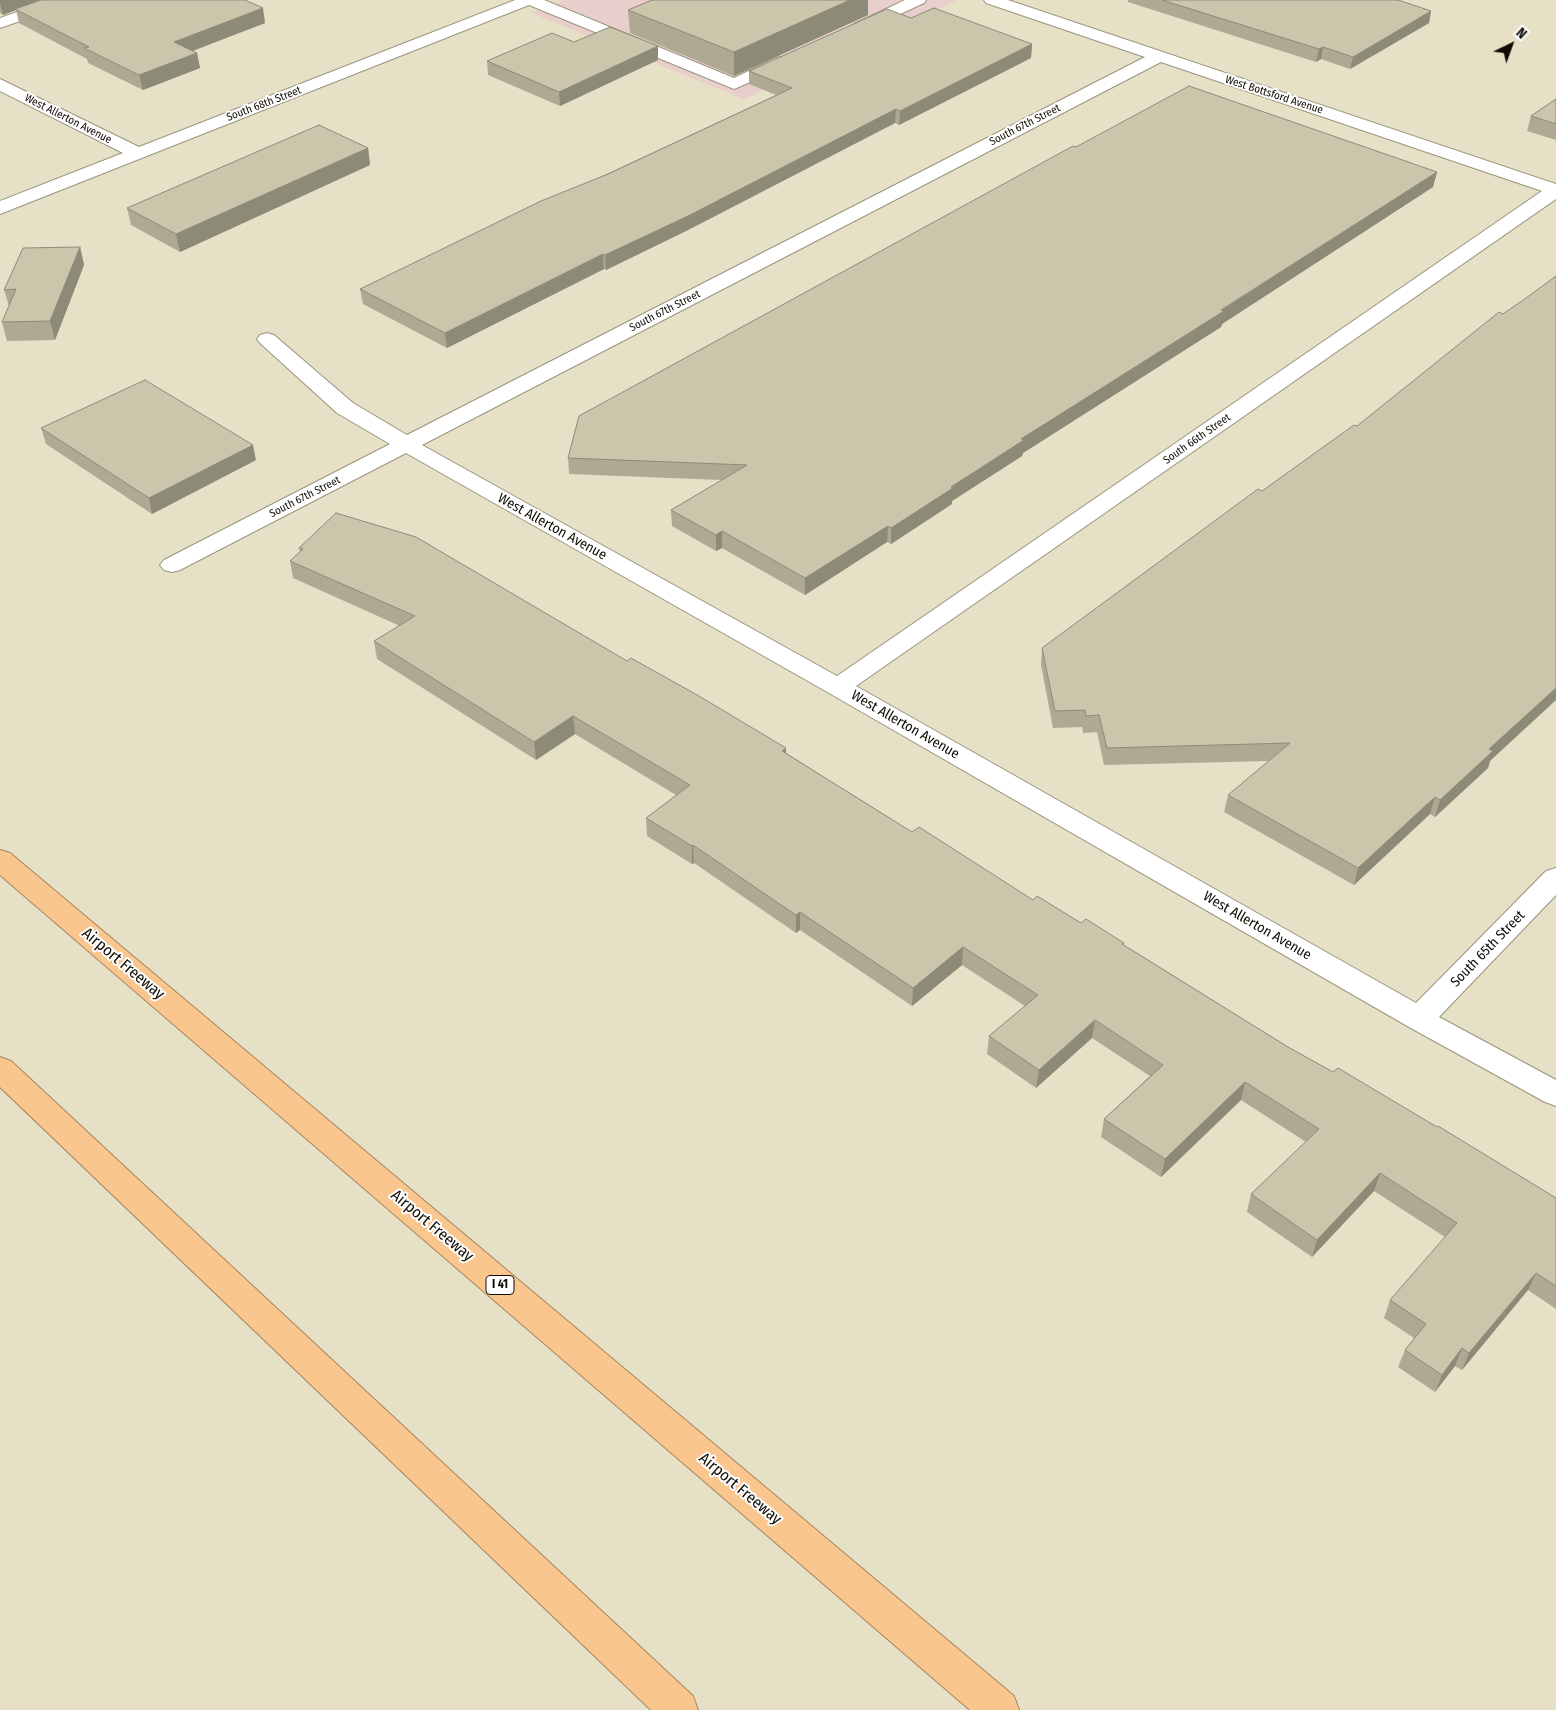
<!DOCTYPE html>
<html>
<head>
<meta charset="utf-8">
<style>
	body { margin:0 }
	#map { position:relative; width:1556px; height:1710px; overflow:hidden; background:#e6e0c7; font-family:"Fira Sans Condensed",sans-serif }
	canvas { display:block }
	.north { position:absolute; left:1486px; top:20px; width:50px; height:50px; -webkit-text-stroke:4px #fff; paint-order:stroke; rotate:42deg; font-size:14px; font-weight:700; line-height:20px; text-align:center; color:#100d05 }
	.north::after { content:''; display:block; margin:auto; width:18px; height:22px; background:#100d05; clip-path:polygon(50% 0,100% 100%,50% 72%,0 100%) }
</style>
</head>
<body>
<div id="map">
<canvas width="1556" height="1710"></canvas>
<div class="north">N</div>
</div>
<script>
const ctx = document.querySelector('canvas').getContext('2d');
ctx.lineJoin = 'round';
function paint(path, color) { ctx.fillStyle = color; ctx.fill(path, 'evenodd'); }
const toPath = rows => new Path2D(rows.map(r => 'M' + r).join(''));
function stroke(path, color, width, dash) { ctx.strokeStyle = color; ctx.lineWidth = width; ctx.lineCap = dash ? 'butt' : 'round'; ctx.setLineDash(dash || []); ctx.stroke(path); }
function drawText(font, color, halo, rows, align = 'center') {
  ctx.font = font + ' "Fira Sans Condensed",sans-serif'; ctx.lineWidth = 4; ctx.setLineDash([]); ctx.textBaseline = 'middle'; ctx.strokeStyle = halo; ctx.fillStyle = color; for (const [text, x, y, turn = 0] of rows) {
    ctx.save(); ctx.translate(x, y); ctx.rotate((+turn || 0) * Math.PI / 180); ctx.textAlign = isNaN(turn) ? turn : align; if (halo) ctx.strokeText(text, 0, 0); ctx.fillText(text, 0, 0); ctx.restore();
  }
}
paint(toPath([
	[564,0,957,0,744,99,531,13]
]), '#e9cfcc');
const minor = toPath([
	[51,0,74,0,72,3,0,28,0,18,51,0],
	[515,0,544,0,734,78,776,58,782,57,788,58,790,62,788,66,734,89,529,5,0,214,0,201,123,153,0,91,0,79,139,147,515,0],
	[905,0,926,0,924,3,866,30,854,30,852,27,854,24,905,0],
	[984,0,1008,0,1556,184,1556,199,856,686,1416,1003,1546,871,1556,868,1556,895,1439,1017,1556,1080,1556,1106,1545,1102,1409,1027,829,693,406,453,180,570,172,572,164,570,160,565,164,560,390,444,337,413,260,343,257,339,260,335,267,333,274,335,353,403,407,435,1145,57,986,3,984,0],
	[1161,62,1542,191,837,676,422,445,1161,62]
]);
const highway = toPath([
	[0,850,10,853,1014,1696,1019,1710,970,1710,0,875,0,850],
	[0,1057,11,1061,693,1696,698,1710,651,1710,0,1087,0,1057]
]);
stroke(minor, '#99947c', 2);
stroke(highway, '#a7855e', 2);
paint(minor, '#fff');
paint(highway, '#f9c68e');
paint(toPath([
	[0,0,265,23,192,51,197,53,200,68,143,90,88,63,87,59,19,23,16,10,3,15,0,13],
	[652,0,868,0,868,15,734,76,630,33,628,10],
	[1128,0,1398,0,1431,11,1429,23,1350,69,1321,59,1316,62,1128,2],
	[911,18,1032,44,1031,58,899,125,895,123,688,230,606,270,604,269,447,348,363,304,360,289,776,95,749,84,749,71],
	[574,42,658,46,658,60,560,106,488,75,487,61],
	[1556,99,1556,140,1527,131,1531,116],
	[1076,147,1437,172,1433,187,1222,324,1221,327,1023,453,1022,456,952,501,952,504,891,544,887,542,805,595,722,548,716,551,672,526,671,510,722,480,569,474,568,458],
	[368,148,370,165,180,252,131,225,127,208],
	[80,247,84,265,55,340,7,341,2,322,9,306,4,290],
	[41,428,256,460,152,514,46,444],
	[299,548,627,661,786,753,912,832,1033,900,1124,943,1124,945,1288,1047,1333,1072,1437,1127,1556,1198,1556,1309,1528,1290,1462,1370,1455,1366,1435,1392,1398,1367,1405,1350,1414,1338,1384,1318,1390,1300,1445,1237,1374,1191,1312,1257,1247,1212,1251,1194,1306,1142,1241,1100,1161,1177,1101,1137,1104,1119,1150,1076,1092,1038,1036,1088,987,1054,989,1036,1025,1006,962,965,912,1006,800,930,796,933,694,863,692,864,647,836,646,818,676,795,575,734,536,760,377,659,374,641,400,626,293,578,290,561,300,552],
	[1042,648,1490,761,1488,768,1435,817,1430,814,1354,885,1224,812,1228,795,1269,761,1104,765,1097,732,1083,733,1082,727,1053,728,1041,665]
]), '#afa994');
paint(toPath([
	[0,0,45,0,15,9,16,10,3,15,0,4],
	[850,0,868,0,868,15,734,76,734,52],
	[263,8,265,23,177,57,174,42],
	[1431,11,1429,23,1350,69,1353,57],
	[1032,44,1031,58,899,125,900,111],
	[658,46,658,60,560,106,559,92],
	[1323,47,1321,59,1316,62,1319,49],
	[197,53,200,68,143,90,139,75],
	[896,109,895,123,688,230,606,270,605,255],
	[368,148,370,165,180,252,176,234],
	[1437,172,1433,187,1222,324,1221,327,1023,453,1022,456,952,501,952,504,891,544,891,528,1021,439],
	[80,247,84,265,55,340,50,321],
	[603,254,604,269,447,348,445,333],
	[253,445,256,460,152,514,149,498],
	[888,526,887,542,805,595,805,578],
	[722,531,722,548,716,551,716,535],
	[1556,688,1556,700,1490,761,1488,768,1435,817,1440,800,1489,749],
	[573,716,575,734,536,760,534,742],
	[786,748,786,766,782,751],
	[1435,797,1430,814,1354,885,1358,868],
	[693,845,694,863,692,864,692,846],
	[800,912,800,930,796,933,796,915],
	[963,947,962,965,912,1006,913,988],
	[1095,1020,1092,1038,1036,1088,1039,1070],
	[1245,1082,1241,1100,1161,1177,1165,1159],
	[1380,1173,1374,1191,1312,1257,1317,1240],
	[1536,1273,1528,1290,1462,1370,1469,1353],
	[1462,1348,1455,1366,1435,1392,1442,1375]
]), '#8e8a78');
const building = toPath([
	[41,0,245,0,263,8,174,42,197,53,139,75,84,48,89,47,15,9,41,0],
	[652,0,850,0,734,52,628,10,652,0],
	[1162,0,1398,0,1431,11,1353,57,1323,47,1319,49,1162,0],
	[934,8,1032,44,900,111,896,109,688,216,605,255,603,254,445,333,360,289,541,201,608,174,792,88,749,71,887,9,911,18,934,8],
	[610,27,658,46,559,92,487,61,552,33,574,42,610,27],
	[1189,86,1437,172,1221,310,1224,311,1021,439,1024,440,951,487,953,488,891,528,888,526,805,578,722,531,716,535,671,510,747,465,568,458,579,416,1073,146,1076,147,1189,86],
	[1556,99,1556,124,1531,116,1556,99],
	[319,125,368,148,176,234,127,208,319,125],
	[80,247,50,321,2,322,16,289,4,290,23,248,80,247],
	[1556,276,1556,688,1489,749,1493,751,1440,800,1435,797,1358,868,1228,795,1290,743,1107,748,1099,715,1086,716,1085,710,1055,711,1042,648,1258,489,1262,491,1354,425,1357,426,1499,312,1503,314,1526,298,1556,276],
	[145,380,253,445,149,498,41,428,145,380],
	[336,513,416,537,627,661,631,658,699,696,786,748,782,751,912,832,919,827,1033,900,1037,896,1081,923,1086,919,1124,943,1122,944,1288,1047,1333,1072,1338,1068,1437,1127,1438,1126,1556,1198,1556,1286,1536,1273,1469,1353,1462,1348,1442,1375,1405,1350,1426,1324,1390,1300,1457,1223,1380,1173,1317,1240,1251,1194,1319,1129,1245,1082,1165,1159,1104,1119,1163,1065,1095,1020,1039,1070,989,1036,1038,995,963,947,913,988,800,912,796,915,693,845,692,846,646,818,690,785,573,716,534,742,374,641,415,616,290,561,303,549,299,548,336,513]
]);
paint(building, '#cbc5ac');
stroke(building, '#8e8a78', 1);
drawText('11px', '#100d05', '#fff', [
	["West Bottsford Avenue",1274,95,18],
	["South 68th Street",264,104,-21],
	["West Allerton Avenue",68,119,27],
	["South 67th Street",1025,125,-27],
	["South 67th Street",665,311,-27],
	["South 66th Street",1197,439,-35],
	["South 67th Street",305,497,-27]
]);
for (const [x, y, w] of [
	[500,1285,28]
]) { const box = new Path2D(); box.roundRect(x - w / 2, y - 9.5, w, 19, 4); ctx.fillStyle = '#fff'; ctx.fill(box); stroke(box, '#100d05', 1); }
drawText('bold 12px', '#100d05', null, [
	["I 41",500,1285]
]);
drawText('14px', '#100d05', '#fff', [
	["West Allerton Avenue",552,527,29],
	["West Allerton Avenue",905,725,30],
	["West Allerton Avenue",1257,926,30],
	["South 65th Street",1488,949,-46]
]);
drawText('16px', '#100d05', '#fff', [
	["Airport Freeway",123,964,40],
	["Airport Freeway",432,1226,40],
	["Airport Freeway",740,1489,40]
]);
</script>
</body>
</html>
